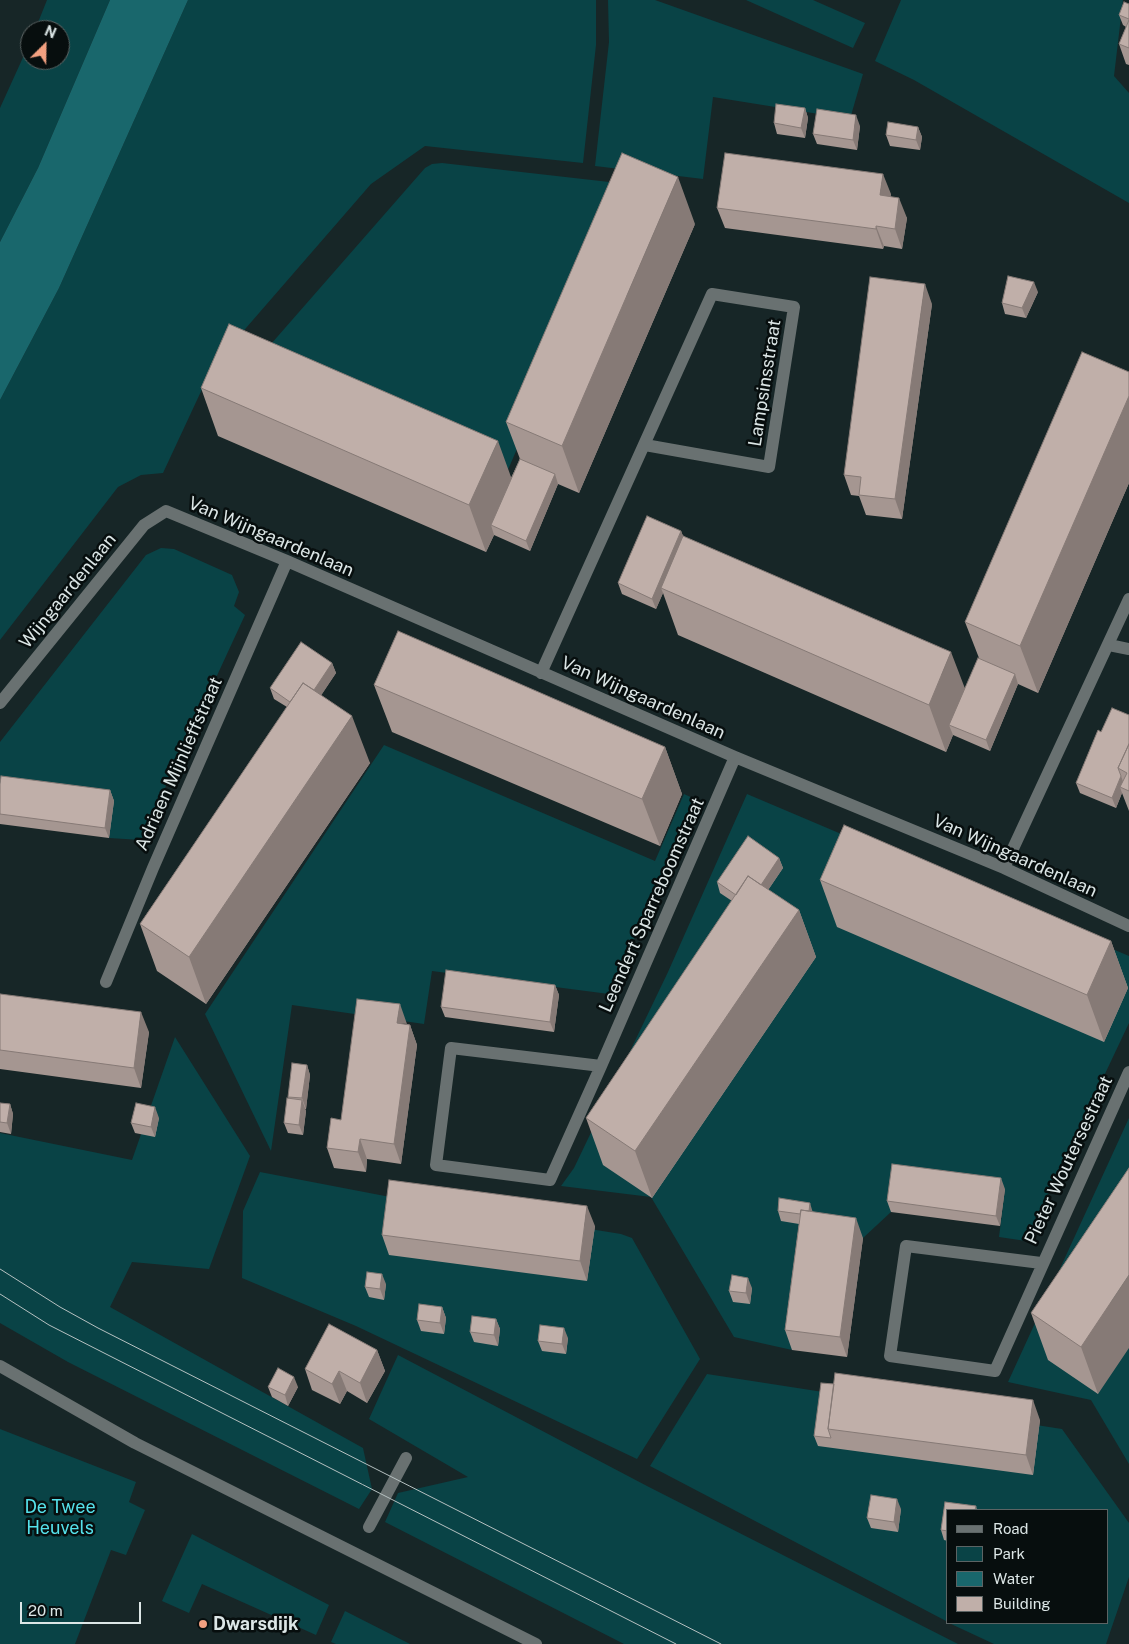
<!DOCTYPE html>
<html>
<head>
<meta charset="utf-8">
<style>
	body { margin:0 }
	#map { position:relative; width:1129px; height:1644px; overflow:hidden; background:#172627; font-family:"Public Sans",sans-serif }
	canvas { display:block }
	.legend { position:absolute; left:946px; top:1509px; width:162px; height:115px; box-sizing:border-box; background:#070e0e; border:1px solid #5c6464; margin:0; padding:6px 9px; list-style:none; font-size:15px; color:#dce6e6 }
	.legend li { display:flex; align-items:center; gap:10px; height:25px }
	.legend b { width:25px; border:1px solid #5c6464 }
	.north { position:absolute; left:20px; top:20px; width:50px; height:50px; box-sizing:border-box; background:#070e0e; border:1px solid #5c6464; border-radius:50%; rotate:23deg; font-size:14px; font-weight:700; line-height:20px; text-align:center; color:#dce6e6 }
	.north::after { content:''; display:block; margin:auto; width:18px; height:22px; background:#f2a080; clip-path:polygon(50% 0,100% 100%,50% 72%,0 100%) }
	.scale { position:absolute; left:20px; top:1602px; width:121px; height:22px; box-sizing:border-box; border:2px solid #dce6e6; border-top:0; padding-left:6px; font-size:15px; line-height:18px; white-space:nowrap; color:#dce6e6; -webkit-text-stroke:4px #070e0e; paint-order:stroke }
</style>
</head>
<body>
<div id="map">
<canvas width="1129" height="1644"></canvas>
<ul class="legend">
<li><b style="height:6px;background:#697171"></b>Road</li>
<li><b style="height:14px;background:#094346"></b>Park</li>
<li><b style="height:14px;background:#19676c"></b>Water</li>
<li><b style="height:14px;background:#c0afa9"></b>Building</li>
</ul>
<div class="north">N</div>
<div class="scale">20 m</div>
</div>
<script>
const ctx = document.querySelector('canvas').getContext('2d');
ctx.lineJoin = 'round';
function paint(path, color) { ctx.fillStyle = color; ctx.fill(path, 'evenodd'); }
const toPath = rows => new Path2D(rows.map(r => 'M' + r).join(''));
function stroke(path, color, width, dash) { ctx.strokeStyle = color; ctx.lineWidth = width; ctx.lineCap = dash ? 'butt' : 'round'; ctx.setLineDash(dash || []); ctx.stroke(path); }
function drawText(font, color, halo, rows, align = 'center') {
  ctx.font = font + ' "Public Sans",sans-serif'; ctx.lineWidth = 5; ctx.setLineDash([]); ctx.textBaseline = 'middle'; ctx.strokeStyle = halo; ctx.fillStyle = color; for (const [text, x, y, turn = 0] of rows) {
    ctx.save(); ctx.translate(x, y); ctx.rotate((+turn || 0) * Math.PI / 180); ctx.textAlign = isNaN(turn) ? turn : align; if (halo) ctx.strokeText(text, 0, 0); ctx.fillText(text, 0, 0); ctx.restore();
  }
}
paint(toPath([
	[47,0,110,0,38,168,0,242,0,108,30,42,30,60,60,60,60,30,35,30],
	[188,0,596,0,596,45,583,163,425,146,371,184,220,358,204,385,163,473,141,475,118,487,0,640,0,400,59,288],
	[608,0,655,0,863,74,850,119,713,97,703,179,595,166,609,42],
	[746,0,813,0,865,23,853,48],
	[901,0,1123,0,1114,76,1129,93,1129,203,914,80,875,61],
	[442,163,627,184,622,205,501,486,243,376,425,168,432,164],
	[161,548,174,549,232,575,239,592,234,606,245,615,141,840,109,838,113,801,0,822,0,742,146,555],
	[384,745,655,861,684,794,697,800,609,994,432,971,424,1024,292,1005,271,1151,205,1014],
	[747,794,1129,956,1129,1023,1026,1241,999,1237,1005,1189,896,1175,891,1212,863,1238,808,1231,792,1350,734,1337,651,1197,561,1186,574,1168,668,972],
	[175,1037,250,1156,209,1269,132,1262,110,1307,363,1448,372,1489,359,1509,68,1362,0,1323,0,1133,132,1160],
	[1129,1118,1129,1464,1091,1400,1008,1382],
	[260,1172,385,1196,621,1234,632,1238,700,1359,637,1459,356,1326,242,1278,243,1211],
	[398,1355,647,1486,958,1644,624,1644,385,1522,398,1493,468,1477,369,1419],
	[707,1374,1062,1429,1129,1523,1129,1577,1106,1644,994,1644,949,1623,1108,1623,1108,1510,948,1510,948,1622,650,1466],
	[0,1429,136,1482,129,1502,145,1510,126,1555,111,1550,75,1644,0,1644],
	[192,1534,329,1605,316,1635,202,1584,189,1613,162,1601],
	[345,1611,410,1644,336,1644,331,1642]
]), '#094346');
paint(toPath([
	[110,0,188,0,59,288,0,400,0,242,38,168]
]), '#19676c');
stroke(toPath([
	[1109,645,1129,649],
	[541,673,712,294,794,307,769,467,645,445],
	[0,703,144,525,166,511,287,561,735,757,1004,868,1129,926],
	[1004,868,1129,599],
	[106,982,153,868,287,561],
	[601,1066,451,1048,436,1165,550,1180,601,1066,735,757],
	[1041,1263,906,1246,890,1356,995,1371,1129,1072],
	[0,1366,135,1443,536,1644],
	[369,1527,406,1458]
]), '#697171', 12);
stroke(toPath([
	[0,1269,60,1307,98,1328,721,1644],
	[0,1294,49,1325,676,1644]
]), '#b6c1c1', 1);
paint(toPath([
	[1129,4,1129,65,1126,64,1119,44,1126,27,1123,25,1119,15],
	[805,108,808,118,805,138,777,134,774,123],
	[860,126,857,150,817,144,813,134],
	[918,127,922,137,920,150,890,146,886,135],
	[891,194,890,197,907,218,902,249,884,246,883,249,725,228,717,208],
	[695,224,579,493,558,484,530,551,494,535,486,552,218,436,201,388,511,478,520,459,506,422],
	[1038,292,1026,318,1005,314,1002,303],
	[932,304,902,519,866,515,859,496,851,495,844,475],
	[1129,372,1129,483,1038,693,1018,684,990,751,953,735,946,752,678,635,663,593,656,609,622,594,618,583,681,531,683,536,965,688,979,658,965,622],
	[332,663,336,673,321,695,370,763,206,1004,157,971,140,924,287,707,274,699,270,688],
	[374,685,665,747,682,794,660,846,392,732],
	[1129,715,1129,811,1122,793,1116,808,1080,793,1076,783,1101,732],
	[0,784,110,790,114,801,109,838,0,824],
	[779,858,783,868,768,890,799,910,816,957,652,1198,603,1165,586,1118,732,901,720,893,717,882],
	[820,880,1111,941,1128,988,1104,1042,837,927],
	[555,985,559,995,554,1032,445,1017,441,1007],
	[0,994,149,1032,141,1088,0,1069],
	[407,1024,410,1025,417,1045,401,1164,367,1159,366,1172,334,1168,327,1148,341,1120],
	[307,1065,310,1075,306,1109,305,1109,306,1111,303,1135,288,1133,284,1123,289,1099,288,1097],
	[0,1103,10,1104,13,1114,11,1134,0,1132],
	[159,1118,155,1137,135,1133,131,1123],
	[1129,1168,1098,1394,1048,1360,1031,1313],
	[1005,1189,1000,1226,891,1212,887,1201],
	[778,1211,813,1212,863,1238,847,1357,792,1350,785,1330,799,1224,781,1221],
	[595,1226,587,1281,389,1255,382,1235],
	[386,1284,384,1300,369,1297,365,1287],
	[752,1288,750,1304,733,1302,729,1291],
	[442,1307,446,1318,444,1334,421,1331,417,1320],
	[496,1319,500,1329,498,1346,474,1342,470,1332],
	[568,1338,566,1354,542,1351,538,1341],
	[377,1350,385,1371,367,1403,347,1391,340,1404,312,1390,305,1369],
	[834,1384,1040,1420,1033,1475,818,1446,814,1436],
	[268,1387,298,1387,288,1406,272,1397],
	[945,1502,976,1506,977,1510,948,1510,948,1541,944,1540,941,1530],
	[901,1509,898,1532,871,1528,867,1518]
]), '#a59691');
paint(toPath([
	[805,108,808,118,805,138,801,128],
	[856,115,860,126,857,150,853,140],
	[918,127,922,137,920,150,916,140],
	[883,174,891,194,888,215,880,195],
	[678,177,695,224,579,493,562,446],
	[899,198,907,218,902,249,895,229],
	[876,226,884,246,883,249,876,229],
	[1034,282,1038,292,1026,318,1022,308],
	[925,284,932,304,902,519,895,499],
	[1129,396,1129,483,1038,693,1020,646],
	[498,441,515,488,491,525,494,535,486,552,469,505],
	[555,474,558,484,530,551,526,541],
	[681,531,685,541,661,588,663,593,656,609,652,599],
	[951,652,969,699,949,725,953,735,946,752,929,705],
	[332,663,336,673,305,720,301,710],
	[1015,674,1018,684,990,751,986,740],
	[352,716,370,763,206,1004,189,957],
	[665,747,682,794,660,846,642,799],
	[1121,776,1125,787,1120,787,1122,793,1116,808,1112,798],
	[110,790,114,801,109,838,105,828],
	[779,858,783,868,752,914,748,903],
	[799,910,816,957,652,1198,635,1151],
	[1111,941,1128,988,1104,1042,1087,995],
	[555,985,559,995,554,1032,550,1022],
	[400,1004,407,1024,397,1023],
	[141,1012,149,1032,141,1088,134,1068],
	[410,1025,417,1045,401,1164,394,1144],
	[307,1065,310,1075,306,1109,302,1098],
	[302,1100,306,1111,303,1135,299,1125],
	[10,1104,13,1114,11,1134,7,1123],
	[155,1107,159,1118,155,1137,151,1127],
	[360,1139,367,1159,366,1172,358,1152],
	[1001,1178,1005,1189,1000,1226,996,1216],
	[810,1203,813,1213,808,1215],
	[587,1206,595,1226,587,1281,580,1261],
	[856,1218,863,1238,847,1357,840,1337],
	[382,1274,386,1284,384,1300,380,1289],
	[1129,1275,1129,1348,1098,1394,1081,1347],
	[748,1278,752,1288,750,1304,746,1293],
	[442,1307,446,1318,444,1334,440,1323],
	[496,1319,500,1329,498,1346,494,1335],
	[564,1328,568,1338,566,1354,562,1344],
	[377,1350,385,1371,367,1403,360,1383],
	[339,1371,347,1391,340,1404,332,1384],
	[294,1377,298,1387,288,1406,285,1395],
	[1033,1400,1040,1420,1033,1475,1026,1455],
	[897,1499,901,1509,898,1532,894,1522]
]), '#867a76');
const building = toPath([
	[1124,2,1129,4,1129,19,1119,15,1124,2],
	[1129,20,1129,48,1119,44,1129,20],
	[776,104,805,108,801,128,774,123,776,104],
	[817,109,856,115,853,140,813,134,817,109],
	[888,122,918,127,916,140,886,135,888,122],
	[622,153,678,177,562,446,506,422,622,153],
	[725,153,883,174,880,195,899,198,895,229,876,226,876,229,717,208,725,153],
	[1008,276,1034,282,1022,308,1002,303,1008,276],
	[870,277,925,284,895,499,859,495,861,477,844,475,870,277],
	[229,324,498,441,469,505,201,388,229,324],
	[1082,352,1129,372,1129,396,1020,646,965,622,1082,352],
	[520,459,555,474,526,541,491,525,520,459],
	[647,516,681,531,652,599,618,583,647,516],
	[683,536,951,652,929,705,661,588,683,536],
	[398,631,665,747,642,799,374,685,398,631],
	[301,642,332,663,314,690,303,683,290,702,270,688,301,642],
	[978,658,1015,674,986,740,949,725,978,658],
	[303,683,352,716,189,957,140,924,303,683],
	[1112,708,1129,715,1129,744,1118,768,1121,776,1112,798,1076,783,1098,730,1101,732,1112,708],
	[1129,744,1129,791,1120,787,1127,773,1118,768,1129,744],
	[1,776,110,790,105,828,0,814,0,784,1,776],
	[844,825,1111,941,1087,995,820,880,844,825],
	[748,836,779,858,761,885,748,876,736,895,717,882,748,836],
	[748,876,799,910,635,1151,586,1118,748,876],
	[446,970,555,985,550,1022,441,1007,446,970],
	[0,994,141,1012,134,1068,0,1050,0,994],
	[357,999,400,1004,397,1023,410,1025,394,1144,360,1139,358,1152,327,1148,331,1118,341,1120,357,999],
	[292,1063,307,1065,302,1098,288,1097,292,1063],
	[287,1098,302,1100,299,1125,284,1123,287,1098],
	[0,1103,10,1104,7,1123,0,1122,0,1103],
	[136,1103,155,1107,151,1127,131,1123,136,1103],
	[892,1164,1001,1178,996,1216,887,1201,892,1164],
	[1129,1168,1129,1275,1081,1347,1031,1313,1129,1168],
	[389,1180,587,1206,580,1261,382,1235,389,1180],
	[779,1198,810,1203,809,1211,801,1210,800,1214,778,1211,779,1198],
	[801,1210,856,1218,840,1337,785,1330,801,1210],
	[367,1272,382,1274,380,1289,365,1287,367,1272],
	[732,1275,748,1278,746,1293,729,1291,732,1275],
	[419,1304,442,1307,440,1323,417,1320,419,1304],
	[472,1316,496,1319,494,1335,470,1332,472,1316],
	[329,1324,377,1350,360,1383,339,1371,332,1384,305,1369,329,1324],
	[540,1325,564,1328,562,1344,538,1341,540,1325],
	[278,1368,294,1377,285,1395,268,1387,278,1368],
	[835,1373,1033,1400,1026,1455,828,1429,835,1373],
	[821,1383,834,1384,828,1429,831,1438,814,1436,821,1383],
	[871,1495,897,1499,894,1522,867,1518,871,1495],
	[945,1502,976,1506,975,1510,948,1510,948,1531,941,1530,945,1502]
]);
paint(building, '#c0afa9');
stroke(building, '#867a76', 1);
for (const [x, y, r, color] of [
	[203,1624,5,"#f2a080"]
]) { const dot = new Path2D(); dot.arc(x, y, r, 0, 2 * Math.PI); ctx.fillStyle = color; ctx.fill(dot); stroke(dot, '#070e0e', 2); }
drawText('18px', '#dce6e6', '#070e0e', [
	["Lampsinsstraat",765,383,-81],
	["Van Wijngaardenlaan",271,537,23],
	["Wijngaardenlaan",68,591,-51],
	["Van Wijngaardenlaan",643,698,24],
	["Adriaen Mijnlieffstraat",179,764,-66],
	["Van Wijngaardenlaan",1015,856,24],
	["Leendert Sparreboomstraat",652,905,-66],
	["Pieter Woutersestraat",1069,1160,-65]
]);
drawText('18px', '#55e2eb', '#070e0e', [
	["De Twee",60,1507],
	["Heuvels",60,1528]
]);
drawText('bold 18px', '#dce6e6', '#070e0e', [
	["Dwarsdijk",213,1624]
], 'left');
</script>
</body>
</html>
